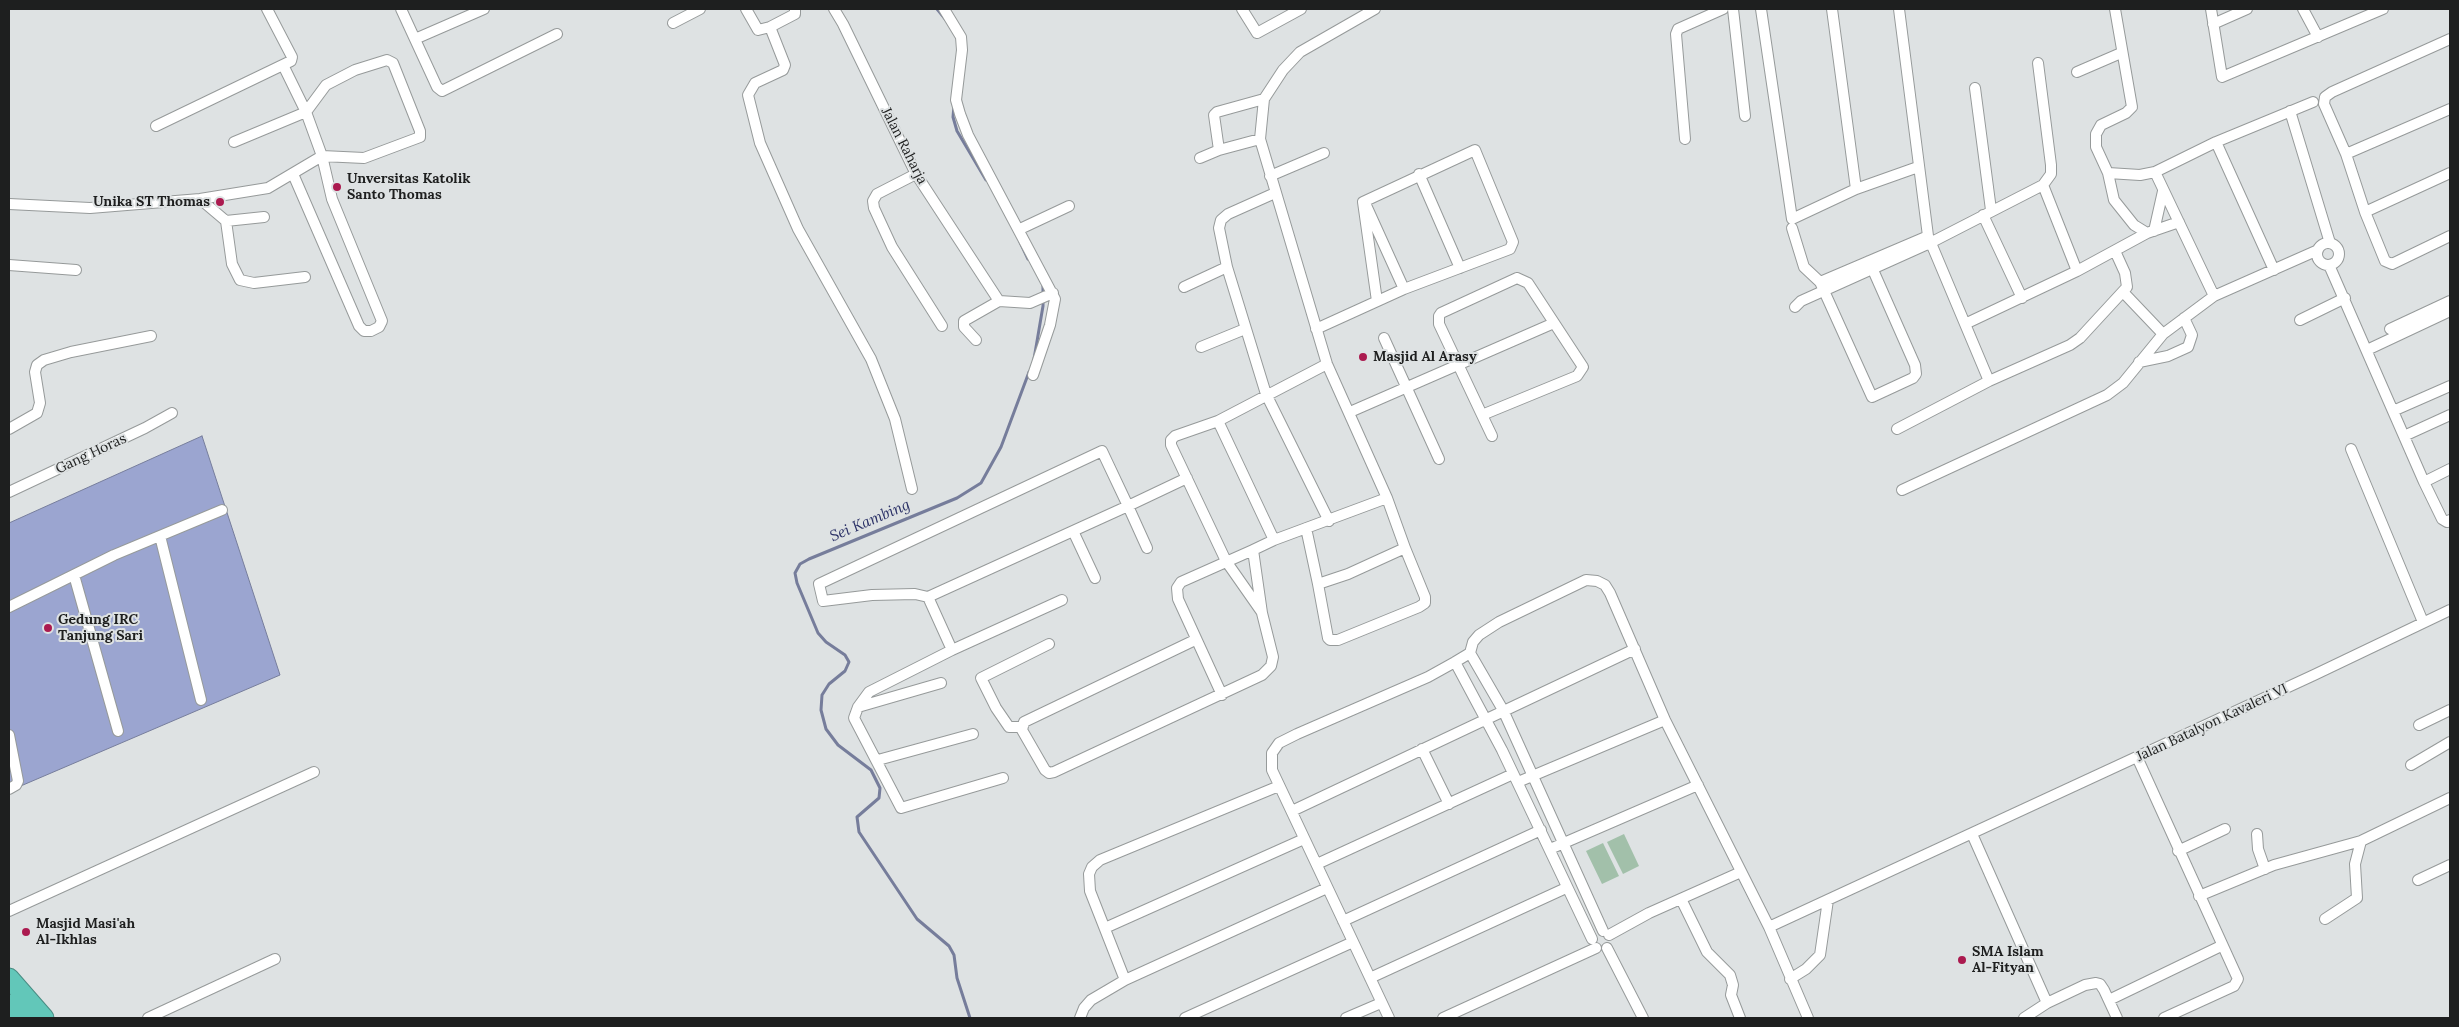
<!DOCTYPE html>
<html>
<head>
<meta charset="utf-8">
<style>
	body { margin:0 }
	#map { position:relative; width:2459px; height:1027px; overflow:hidden; background:#dee2e3; font-family:Lora,serif }
	canvas { display:block }
	.frame { position:absolute; inset:0; border:10px solid #1e1f1f; pointer-events:none }
</style>
</head>
<body>
<div id="map">
<canvas width="2459" height="1027"></canvas>
<div class="frame"></div>
</div>
<script>
const ctx = document.querySelector('canvas').getContext('2d');
ctx.lineJoin = 'round';
function paint(path, color) { ctx.fillStyle = color; ctx.fill(path, 'evenodd'); }
const toPath = rows => new Path2D(rows.map(r => 'M' + r).join(''));
function stroke(path, color, width, dash) { ctx.strokeStyle = color; ctx.lineWidth = width; ctx.lineCap = dash ? 'butt' : 'round'; ctx.setLineDash(dash || []); ctx.stroke(path); }
function drawText(font, color, halo, rows, align = 'center') {
  ctx.font = font + ' Lora,serif'; ctx.lineWidth = 4; ctx.setLineDash([]); ctx.textBaseline = 'middle'; ctx.strokeStyle = halo; ctx.fillStyle = color; for (const [text, x, y, turn = 0] of rows) {
    ctx.save(); ctx.translate(x, y); ctx.rotate((+turn || 0) * Math.PI / 180); ctx.textAlign = isNaN(turn) ? turn : align; if (halo) ctx.strokeText(text, 0, 0); ctx.fillText(text, 0, 0); ctx.restore();
  }
}
paint(toPath([
	[1624,834,1639,866,1623,874,1607,842],
	[1603,843,1619,876,1602,884,1586,851]
]), '#a2c0aa');
const water = toPath([
	[202,436,280,675,9,791,9,523,202,436]
]);
paint(water, '#9ba5d0');
stroke(water, '#767d9b', 1);
stroke(toPath([
	[937,9,946,20],
	[954,105,953,117,957,131,986,180],
	[1020,242,1028,259],
	[1034,359,1043,306,1043,286],
	[970,1018,957,978,954,955,949,946,917,919,859,832,857,817,879,798,880,788,871,770,838,745,826,729,821,710,822,695,829,684,845,671,849,662,845,655,826,642,818,633,797,583,795,573,800,564,809,559,957,498,981,483,1001,447,1029,372]
]), '#767d9b', 3);
const street = toPath([
	[401,9,437,87,442,91,557,34],
	[746,9,758,30,770,27,785,65,783,70,755,83,748,95,760,143,798,229,871,359,895,419,912,489],
	[834,9,843,24,916,174,999,301],
	[944,9,961,37,962,50,956,100,960,114,968,135,1055,299,1050,325,1033,375],
	[1242,9,1257,33,1301,9],
	[1733,9,1745,116],
	[1761,9,1792,219,1856,189,1918,167],
	[1832,9,1856,189],
	[1899,9,1928,236,1989,381],
	[2115,9,2132,107,2126,113,2101,125,2096,134,2096,147,2108,173,2114,200,2134,225,2147,233],
	[2211,9,2222,77,2383,9],
	[2303,9,2318,37],
	[673,23,700,9],
	[2213,24,2247,9],
	[770,27,795,14,795,9],
	[415,39,484,9],
	[2450,39,2332,92,2325,97,2324,104,2346,154,2365,212,2385,261,2392,264,2450,236],
	[2077,72,2121,53],
	[1975,88,1991,210],
	[2290,111,2330,243],
	[156,126,291,61,292,57,267,9],
	[1685,139,1676,34,1678,29,1723,9],
	[234,142,306,112,326,85,355,70,387,60,393,63,420,131,420,137,364,158,322,156,332,199,382,321,379,327,371,331,364,331,359,326,293,174],
	[2216,142,2274,270],
	[1219,150,1214,115,1217,112,1264,99],
	[2346,154,2450,109],
	[1200,158,1219,150,1260,139],
	[2155,172,2216,142,2313,102],
	[2108,173,2140,175,2155,172,2214,296],
	[916,174,877,194,873,201,874,208,892,247,942,326],
	[1419,174,1460,268],
	[1270,176,1324,153],
	[2043,185,2077,271],
	[1275,193,1228,214,1221,220,1219,228,1227,267,1266,394,1329,521],
	[200,199,226,221,232,264,240,280,254,283,305,277],
	[1365,203,1404,289],
	[9,204,90,208,200,199,268,188,322,156,306,112,283,65],
	[2365,212,2450,173],
	[1983,215,2022,298],
	[226,221,264,217],
	[1792,228,1804,267,1820,282,1872,397,1913,378,1916,374,1915,365,1869,261],
	[1020,229,1069,206],
	[2154,231,2163,191],
	'2317 254a11 11 0 1 1 22 0a11 11 0 1 1-22 0Z',
	[9,265,76,270],
	[2329,265,2424,482,2442,519,2447,522,2450,520],
	[1517,278,1528,283,1583,367,1577,376,1482,415,1439,324,1439,316,1441,313,1517,278],
	[1820,282,1928,236],
	[1184,287,1227,267],
	[2123,292,2163,334],
	[999,301,1030,303,1053,293],
	[1795,307,1801,301,1930,243,2043,185,2051,174,2051,165,2038,63],
	[2300,320,2345,298],
	[1965,324,2077,271,2147,233,2179,222],
	[1316,329,1404,289,1510,249,1513,242,1475,150,1363,202,1377,301],
	[2390,329,2450,301],
	[1384,338,1439,459],
	[976,340,964,327,964,321,999,301],
	[1201,347,1245,329],
	[2367,350,2450,311],
	[2139,362,2168,356,2188,347,2192,335,2184,318],
	[2393,411,2450,386],
	[1350,412,1554,323],
	[1482,415,1492,436],
	[1218,421,1274,540],
	[9,429,37,413,40,403,35,372,37,365,44,360,71,352,151,336],
	[1897,429,1989,381,2070,345,2080,338,2127,287,2125,273,2115,251],
	[2404,436,2450,415],
	[2351,449,2423,622],
	[2424,482,2450,469],
	[1902,490,2107,395,2123,383,2163,334,2214,296,2318,250],
	[9,492,145,428,172,413],
	[1306,528,1318,584,1348,574,1405,548,1387,498,1327,364,1260,139,1264,99,1283,70,1300,52,1375,9],
	[1073,531,1095,578],
	[160,536,201,700],
	[1147,548,1128,506,1102,451,819,584,823,601,872,595,915,594,928,597,1073,531,1128,506,1187,478],
	[74,575,118,731],
	[1318,584,1328,638,1330,640,1338,640,1419,607,1425,603,1425,597,1405,548],
	[928,597,952,650],
	[9,607,114,555,222,510],
	[1261,611,1226,561,1171,445,1171,440,1175,436,1218,421,1327,364],
	[1195,640,1024,722,1022,730,1045,770,1049,773,1054,772,1262,675,1271,666,1273,657,1262,613,1253,550,1274,540,1387,498],
	[1470,653,1503,710,1603,931],
	[1455,662,1502,750,1592,939],
	[1222,695,1178,599,1177,588,1181,582,1253,550],
	[858,707,941,683],
	[2419,725,2450,710],
	[1021,727,1009,727,996,708,981,678,1049,644],
	[9,735,18,781,16,785,9,789],
	[1422,749,1449,804],
	[2137,757,2238,979,2234,986,2164,1018],
	[878,760,973,734],
	[2411,765,2450,742],
	[1003,778,901,808,854,718,858,707,869,692,952,650,1062,600],
	[1518,782,1665,720],
	[1292,811,1635,649],
	[1972,834,2047,1003,2085,985,2096,983,2100,984,2104,990,2117,1018],
	[2257,834,2258,849,2265,869],
	[1550,849,1698,785],
	[2178,851,2225,829],
	[1317,864,1513,774],
	[2418,880,2450,865],
	[2199,896,2274,865,2361,841,2450,798],
	[1681,899,1707,952,1730,975,1733,985,1731,995,1740,1018],
	[9,911,314,772],
	[2325,919,2357,898,2355,864,2361,841],
	[1343,921,1541,830],
	[1769,927,2314,675,2450,610],
	[1105,928,1304,839],
	[1609,935,1649,913,1741,872],
	[1607,948,1643,1018],
	[1370,978,1566,888],
	[1790,979,1806,969,1820,955,1828,900],
	[1125,980,1327,888],
	[2109,1000,2221,946],
	[148,1018,275,959],
	[1080,1018,1084,1008,1091,1000,1125,980,1090,891,1089,874,1092,867,1100,860,1279,786],
	[1185,1018,1353,942],
	[1346,1018,1381,1003],
	[1389,1018,1272,770,1272,753,1279,743,1297,734,1428,677,1455,662,1470,653,1473,642,1479,635,1499,622,1586,580,1597,581,1605,585,1610,593,1665,720,1769,927,1808,1018],
	[1443,1018,1596,948],
	[2024,1018,2047,1003]
]);
const highway = toPath([
	[9,978,44,1018],
	[9,1004,21,1018]
]);
stroke(street, '#969a9a', 12);
stroke(highway, '#4a8c83', 21);
stroke(street, '#fff', 10);
stroke(highway, '#62c7b9', 19);
for (const [x, y, r, color] of [
	[337,187,5,"#ab1a4f"],
	[220,202,5,"#ab1a4f"],
	[1363,357,5,"#ab1a4f"],
	[48,628,5,"#ab1a4f"],
	[26,932,5,"#ab1a4f"],
	[1962,960,5,"#ab1a4f"]
]) { const dot = new Path2D(); dot.arc(x, y, r, 0, 2 * Math.PI); ctx.fillStyle = color; ctx.fill(dot); stroke(dot, '#dee2e3', 2); }
drawText('14px', '#1e1f1f', '#dee2e3', [
	["Jalan Raharja",904,146,63],
	["Gang Horas",91,454,-25],
	["Jalan Batalyon Kavaleri VI",2212,723,-25]
]);
drawText('bold 14px', '#1e1f1f', '#dee2e3', [
	["Unversitas Katolik",347,179],
	["Santo Thomas",347,195],
	["Unika ST Thomas",210,202,"right"],
	["Masjid Al Arasy",1373,357],
	["Gedung IRC",58,620],
	["Tanjung Sari",58,636],
	["Masjid Masi'ah",36,924],
	["Al-Ikhlas",36,940],
	["SMA Islam",1972,952],
	["Al-Fityan",1972,968]
], 'left');
drawText('italic 15px', '#2a3066', '#dee2e3', [
	["Sei Kambing",870,521,-23]
]);
</script>
</body>
</html>
